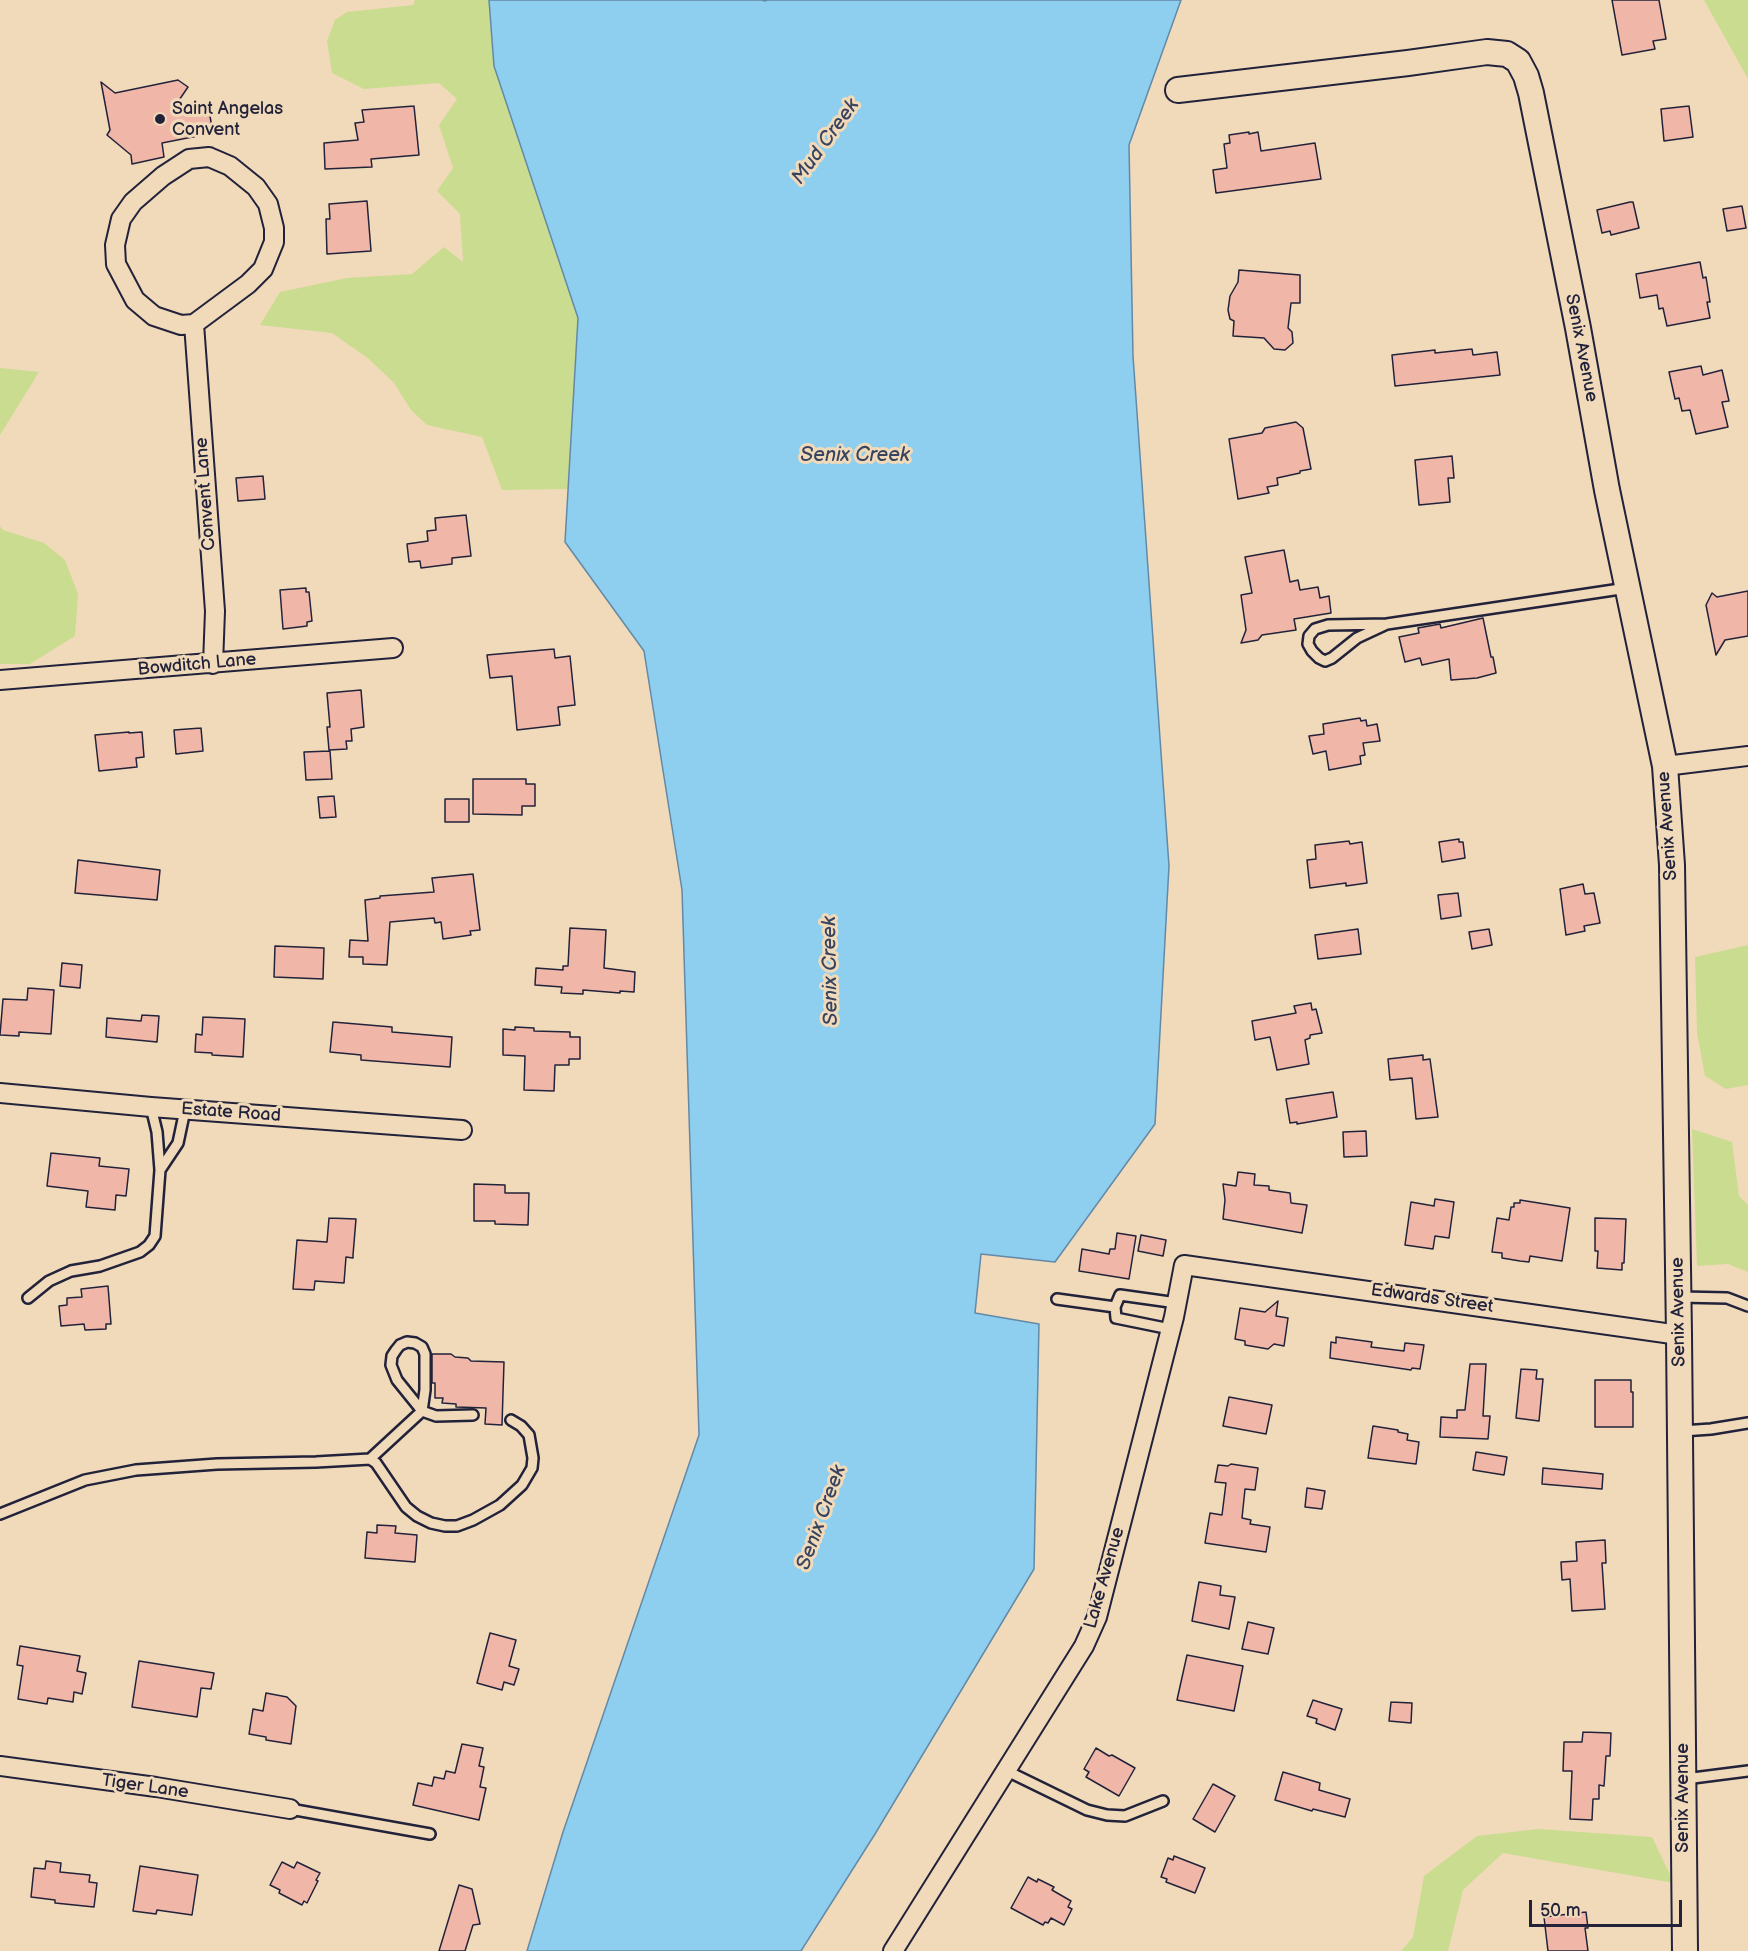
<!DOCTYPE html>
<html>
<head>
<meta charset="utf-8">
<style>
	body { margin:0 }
	#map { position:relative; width:1748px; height:1951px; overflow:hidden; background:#f1daba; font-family:"Balsamiq Sans",sans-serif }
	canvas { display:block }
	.scale { position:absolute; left:1529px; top:1900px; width:153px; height:27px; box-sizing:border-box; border:3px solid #22223b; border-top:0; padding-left:8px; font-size:18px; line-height:21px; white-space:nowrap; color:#22223b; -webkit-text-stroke:4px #f1daba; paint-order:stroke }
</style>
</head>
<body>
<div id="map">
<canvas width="1748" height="1951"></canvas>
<div class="scale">50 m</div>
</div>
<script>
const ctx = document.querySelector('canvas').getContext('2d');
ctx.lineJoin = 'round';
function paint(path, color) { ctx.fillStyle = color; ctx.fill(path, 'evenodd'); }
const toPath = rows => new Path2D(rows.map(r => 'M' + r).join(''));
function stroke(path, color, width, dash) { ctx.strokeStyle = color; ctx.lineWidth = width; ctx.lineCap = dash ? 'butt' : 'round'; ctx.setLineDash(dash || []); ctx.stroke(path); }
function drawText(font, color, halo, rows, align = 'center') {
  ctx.font = font + ' "Balsamiq Sans",sans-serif'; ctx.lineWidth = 6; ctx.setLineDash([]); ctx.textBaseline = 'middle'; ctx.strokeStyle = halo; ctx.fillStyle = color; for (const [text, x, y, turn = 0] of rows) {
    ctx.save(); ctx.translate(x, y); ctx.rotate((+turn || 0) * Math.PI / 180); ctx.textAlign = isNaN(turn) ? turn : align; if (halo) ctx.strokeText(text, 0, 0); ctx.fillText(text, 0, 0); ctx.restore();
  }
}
paint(toPath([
	[415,0,489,0,494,66,578,318,568,489,502,490,482,437,427,425,411,410,394,383,369,359,332,333,260,325,280,292,347,278,412,274,444,247,463,262,460,214,437,191,453,168,439,125,457,99,439,83,364,89,332,73,327,41,335,20,347,12,413,5],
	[1704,0,1748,0,1748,79],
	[0,368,39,372,0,435],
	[0,526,3,530,44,543,65,560,78,594,75,636,30,664,0,664],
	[1748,945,1748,1085,1726,1089,1705,1076,1697,1033,1695,957],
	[1692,1129,1732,1142,1739,1196,1748,1205,1748,1272,1728,1264,1697,1266],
	[1538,1829,1652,1837,1674,1883,1503,1853,1463,1890,1448,1951,1401,1951,1413,1937,1424,1876,1477,1836]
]), '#cadc90');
const water = toPath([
	[489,0,762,0,765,1,767,0,1181,0,1129,145,1133,356,1169,866,1155,1124,1055,1262,981,1254,975,1313,1039,1324,1034,1569,875,1834,801,1951,527,1951,563,1832,699,1435,682,890,644,651,565,542,578,318,494,66,489,0]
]);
paint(water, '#8eceef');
stroke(water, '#6389a7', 1.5);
const building = toPath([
	[1612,0,1659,0,1666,39,1653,41,1655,49,1622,55,1612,0],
	[178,80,188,87,171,112,208,105,213,133,162,143,164,157,132,164,131,155,107,135,110,130,101,82,115,93,178,80],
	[414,106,419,155,371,159,372,167,325,169,324,143,358,140,355,123,364,122,362,110,414,106],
	[1689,106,1693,137,1664,141,1661,109,1689,106],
	[1249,132,1249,134,1258,132,1261,151,1315,143,1321,179,1216,193,1213,170,1227,168,1224,144,1230,143,1229,135,1249,132],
	[367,201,371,251,327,254,326,219,330,219,329,204,367,201],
	[1630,202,1633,202,1639,228,1611,235,1610,231,1602,233,1597,210,1630,202],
	[1742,206,1746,228,1727,231,1723,209,1742,206],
	[1700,262,1703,278,1706,277,1710,302,1707,302,1710,318,1667,326,1663,308,1659,309,1657,295,1640,298,1636,274,1700,262],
	[1239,270,1300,275,1300,303,1291,303,1288,328,1292,332,1293,343,1285,350,1274,349,1264,338,1233,336,1234,321,1230,319,1228,310,1230,296,1238,282,1239,270],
	[1472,349,1473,355,1497,352,1500,375,1395,386,1392,355,1435,350,1435,353,1472,349],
	[1701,366,1703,375,1722,370,1729,401,1722,402,1728,427,1696,434,1690,410,1682,411,1679,398,1675,399,1669,372,1701,366],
	[1296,422,1303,428,1311,469,1300,471,1300,473,1277,478,1278,485,1267,487,1269,493,1238,499,1229,439,1262,433,1265,428,1296,422],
	[1452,456,1454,478,1448,478,1450,502,1419,505,1415,460,1452,456],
	[263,476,265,499,238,501,236,478,263,476],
	[466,515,471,556,452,558,452,564,421,568,420,561,409,562,407,544,428,541,427,531,436,530,435,518,466,515],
	[1284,550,1290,582,1298,580,1300,590,1318,587,1320,598,1329,596,1331,613,1294,619,1296,630,1262,635,1258,640,1241,643,1246,630,1241,595,1252,593,1245,557,1284,550],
	[306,588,306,592,309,592,312,621,307,622,307,626,283,629,280,590,306,588],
	[1748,591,1748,636,1725,640,1716,655,1706,605,1712,593,1717,597,1748,591],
	[1483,618,1491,657,1493,657,1496,673,1477,678,1451,680,1449,659,1422,665,1420,658,1405,662,1399,637,1419,633,1418,628,1440,624,1441,628,1483,618],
	[554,649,555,658,570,656,575,705,558,707,560,725,517,730,512,676,490,678,487,655,554,649],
	[361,690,364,727,351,729,352,741,346,741,347,749,329,750,327,727,330,727,327,693,361,690],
	[1360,718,1361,721,1366,720,1367,726,1377,724,1380,741,1363,743,1365,755,1360,756,1361,764,1329,770,1326,751,1313,754,1309,736,1324,734,1323,724,1360,718],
	[201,728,203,751,176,754,174,730,201,728],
	[129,732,129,733,142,732,144,757,136,758,137,767,99,771,95,735,129,732],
	[330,751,332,779,306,780,304,752,330,751],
	[473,779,526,779,526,784,535,784,535,806,522,806,522,815,473,814,473,779],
	[334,796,336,817,320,818,318,797,334,796],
	[445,799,469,799,469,822,445,822,445,799],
	[1459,839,1459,842,1463,842,1465,858,1442,862,1439,842,1459,839],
	[1349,841,1350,844,1362,842,1367,883,1346,886,1346,883,1310,888,1307,860,1316,859,1315,845,1349,841],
	[78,860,160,870,157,900,75,893,78,860],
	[473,874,480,930,470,931,471,935,443,939,441,922,435,923,434,918,390,922,387,965,363,964,363,957,349,957,350,940,368,941,365,900,380,898,380,896,434,892,432,878,473,874],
	[1583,884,1585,894,1594,893,1600,923,1584,926,1585,931,1566,935,1560,889,1583,884],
	[1458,893,1461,916,1441,919,1438,895,1458,893],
	[570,928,606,930,604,968,635,972,634,992,620,991,620,993,583,990,583,994,561,993,562,987,535,985,536,968,563,970,563,966,568,966,570,928],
	[1358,929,1361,954,1318,959,1315,935,1358,929],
	[1489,929,1492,945,1472,949,1469,932,1489,929],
	[275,946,324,948,323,979,274,977,275,946],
	[62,963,82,965,80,988,60,986,62,963],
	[28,988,54,990,51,1034,19,1032,19,1036,0,1035,3,999,27,1000,28,988],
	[1311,1003,1312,1010,1316,1009,1322,1033,1310,1035,1310,1038,1305,1040,1309,1064,1277,1070,1270,1037,1255,1040,1252,1021,1296,1013,1294,1006,1311,1003],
	[142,1015,159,1016,157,1042,106,1037,107,1018,141,1021,142,1015],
	[203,1017,245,1019,243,1057,212,1055,212,1053,195,1052,196,1034,202,1035,203,1017],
	[333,1022,392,1027,392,1032,452,1037,450,1067,361,1060,361,1055,330,1052,333,1022],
	[515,1027,534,1028,534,1031,570,1032,570,1037,580,1037,580,1059,569,1059,569,1065,555,1065,554,1091,524,1090,525,1056,503,1055,503,1029,515,1030,515,1027],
	[1423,1055,1423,1060,1430,1059,1438,1117,1416,1119,1412,1078,1390,1080,1388,1059,1423,1055],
	[1333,1092,1337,1117,1297,1124,1297,1122,1290,1123,1286,1099,1333,1092],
	[1366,1131,1367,1156,1344,1157,1343,1132,1366,1131],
	[51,1153,100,1158,99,1166,129,1169,126,1196,116,1195,115,1210,86,1207,88,1191,47,1186,51,1153],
	[1238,1172,1255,1174,1254,1185,1269,1186,1269,1190,1290,1193,1291,1203,1307,1205,1302,1233,1223,1219,1225,1200,1223,1184,1236,1186,1238,1172],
	[474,1184,505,1185,505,1193,529,1193,528,1225,495,1224,495,1221,474,1221,474,1184],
	[1435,1199,1454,1202,1449,1238,1435,1236,1433,1249,1405,1245,1411,1202,1434,1206,1435,1199],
	[1520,1200,1570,1208,1562,1261,1530,1256,1529,1262,1520,1261,1502,1258,1502,1253,1492,1252,1497,1218,1509,1220,1511,1207,1514,1207,1514,1203,1520,1203,1520,1200],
	[329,1218,356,1219,353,1255,353,1258,346,1257,344,1283,315,1281,314,1290,293,1289,297,1240,327,1242,329,1218],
	[1595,1218,1626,1219,1624,1263,1622,1263,1622,1270,1597,1268,1598,1251,1595,1251,1595,1218],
	[1117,1233,1136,1236,1129,1279,1079,1271,1082,1249,1109,1254,1110,1249,1115,1249,1117,1233],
	[1141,1235,1166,1240,1163,1256,1138,1251,1141,1235],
	[108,1286,111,1324,106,1324,106,1329,85,1330,84,1324,61,1326,59,1306,67,1305,67,1298,82,1297,81,1289,108,1286],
	[1278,1301,1276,1316,1288,1318,1284,1346,1274,1344,1268,1349,1245,1345,1245,1341,1235,1339,1240,1308,1265,1312,1278,1301],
	[1336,1337,1372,1342,1371,1347,1404,1351,1405,1343,1424,1345,1420,1369,1412,1368,1411,1370,1330,1358,1331,1342,1336,1343,1336,1337],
	[432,1354,451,1354,455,1357,468,1358,471,1361,504,1362,502,1425,485,1424,486,1408,456,1407,456,1404,442,1403,443,1398,435,1398,435,1383,432,1383,432,1354],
	[1470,1364,1486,1364,1483,1416,1490,1416,1488,1439,1440,1437,1441,1417,1457,1418,1457,1410,1465,1410,1470,1364],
	[1521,1369,1537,1370,1536,1379,1543,1379,1539,1421,1516,1418,1521,1369],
	[1595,1380,1631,1380,1631,1392,1633,1392,1633,1427,1595,1427,1595,1380],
	[1229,1397,1272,1405,1266,1434,1223,1426,1229,1397],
	[1373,1426,1398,1430,1398,1432,1408,1434,1407,1440,1419,1442,1416,1464,1368,1458,1373,1426],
	[1476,1452,1507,1457,1504,1475,1473,1470,1476,1452],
	[1231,1464,1258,1468,1255,1490,1245,1489,1242,1518,1251,1520,1250,1524,1270,1527,1266,1552,1205,1543,1210,1513,1222,1515,1226,1483,1215,1482,1218,1465,1228,1466,1231,1464],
	[1543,1468,1603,1474,1602,1489,1542,1484,1543,1468],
	[1307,1488,1325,1491,1322,1509,1305,1507,1307,1488],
	[377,1525,396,1526,395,1533,417,1535,415,1562,365,1558,367,1532,377,1533,377,1525],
	[1605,1540,1606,1563,1602,1563,1605,1609,1572,1611,1570,1579,1562,1580,1561,1562,1577,1561,1576,1542,1605,1540],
	[1199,1582,1221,1586,1220,1595,1235,1597,1229,1629,1192,1621,1199,1582],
	[1248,1622,1274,1628,1268,1654,1242,1649,1248,1622],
	[490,1633,516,1640,509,1666,519,1669,514,1685,504,1682,502,1690,477,1683,490,1633],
	[20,1646,80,1656,77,1671,86,1673,82,1694,74,1692,73,1702,48,1698,47,1704,18,1699,23,1666,17,1665,20,1646],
	[1187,1655,1243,1666,1234,1711,1177,1700,1187,1655],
	[139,1661,214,1673,211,1689,201,1688,197,1717,132,1707,139,1661],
	[266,1693,287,1697,296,1706,291,1744,266,1740,266,1737,249,1734,253,1709,263,1711,266,1693],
	[1313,1700,1342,1709,1335,1730,1316,1723,1317,1719,1307,1716,1313,1700],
	[1391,1702,1412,1703,1411,1723,1389,1721,1391,1702],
	[1583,1732,1611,1733,1610,1756,1606,1756,1604,1786,1599,1785,1599,1799,1593,1799,1592,1820,1570,1819,1572,1771,1563,1771,1564,1742,1582,1742,1583,1732],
	[462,1744,483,1748,479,1766,484,1767,480,1787,486,1788,479,1820,413,1805,418,1783,432,1786,434,1777,444,1779,446,1771,455,1773,462,1744],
	[1096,1748,1109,1756,1112,1755,1135,1768,1119,1796,1086,1777,1089,1772,1084,1769,1096,1748],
	[1283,1772,1320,1783,1319,1790,1350,1799,1345,1817,1313,1809,1312,1811,1275,1800,1283,1772],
	[1213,1784,1235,1796,1215,1832,1193,1819,1213,1784],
	[1174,1856,1205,1868,1195,1893,1166,1882,1167,1879,1161,1877,1168,1858,1173,1860,1174,1856],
	[46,1861,61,1863,60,1872,90,1875,89,1882,97,1883,94,1907,55,1903,55,1900,31,1897,34,1868,45,1869,46,1861],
	[282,1862,294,1868,297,1862,320,1873,316,1880,318,1881,307,1903,304,1901,302,1905,279,1893,280,1890,270,1885,282,1862],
	[140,1866,198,1875,192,1915,157,1910,156,1914,133,1911,140,1866],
	[1028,1877,1037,1882,1038,1879,1054,1887,1052,1890,1071,1901,1068,1907,1072,1909,1064,1925,1051,1918,1048,1923,1045,1922,1043,1925,1011,1908,1028,1877],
	[459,1885,472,1889,480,1924,473,1925,465,1951,439,1951,459,1885],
	[1586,1912,1588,1928,1585,1928,1588,1951,1548,1951,1544,1917,1586,1912]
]);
paint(building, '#f0b7a8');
stroke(building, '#22223b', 1.5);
const lane = toPath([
	[1387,624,1328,625,1315,629,1309,636,1308,644,1312,651,1319,658,1325,661,1332,658,1357,638,1387,624,1627,588],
	[160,1170,178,1143,185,1110],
	[1680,1297,1727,1298,1748,1306],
	[28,1298,49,1281,71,1271,100,1266,140,1252,149,1245,155,1236,160,1170,157,1132,151,1107],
	[1057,1299,1115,1307],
	[1170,1329,1116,1318,1115,1307,1120,1295,1177,1303],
	[1682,1431,1711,1429,1748,1423],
	[370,1459,422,1411,425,1390,425,1354,422,1347,415,1343,407,1342,400,1345,396,1350,392,1356,391,1365,397,1380,422,1411,436,1416,473,1415],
	[0,1514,85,1480,136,1470,217,1464,316,1462,370,1459,376,1463,406,1507,417,1516,431,1523,445,1526,457,1526,473,1520,500,1505,522,1485,532,1468,533,1458,529,1435,521,1426,511,1420],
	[1005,1770,1087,1810,1107,1815,1125,1816,1163,1801],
	[1685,1779,1748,1771],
	[290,1809,430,1834]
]);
const street = toPath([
	[209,157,230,166,256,187,268,204,274,228,274,242,263,269,248,284,194,324,181,325,154,316,135,300,116,264,115,245,121,219,133,202,163,176,189,159,209,157],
	[194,324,215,611,213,664],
	[0,680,393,648],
	[1665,766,1748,756],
	[0,1093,151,1107,462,1130],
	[0,1766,156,1787,290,1809],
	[893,1951,1084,1646,1097,1617,1174,1317,1184,1265,1679,1335]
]);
const secondary = toPath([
	[1178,90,1408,63,1487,52,1507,54,1518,61,1526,76,1531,93,1578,328,1607,490,1665,766,1672,865,1679,1335,1685,1951]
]);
stroke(lane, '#22223b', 14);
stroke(street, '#22223b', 22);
stroke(secondary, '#22223b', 28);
stroke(lane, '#f1daba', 9);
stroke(street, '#f1daba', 18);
stroke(secondary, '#f1daba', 24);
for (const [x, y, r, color] of [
	[160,119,6,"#22223b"]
]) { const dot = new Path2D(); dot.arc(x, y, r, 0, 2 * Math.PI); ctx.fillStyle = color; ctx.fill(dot); stroke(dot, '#f1daba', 2); }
drawText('18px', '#22223b', '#f1daba', [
	["Saint Angelas",172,109],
	["Convent",172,130]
], 'left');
drawText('18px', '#22223b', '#f1daba', [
	["Senix Avenue",1581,348,79],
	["Convent Lane",206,494,-94],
	["Bowditch Lane",197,665,-5],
	["Senix Avenue",1668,826,-94],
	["Estate Road",231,1113,4],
	["Edwards Street",1432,1299,8],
	["Senix Avenue",1679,1312,-91],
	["Lake Avenue",1105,1578,-74],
	["Tiger Lane",145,1787,8],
	["Senix Avenue",1683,1798,-90]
]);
drawText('italic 20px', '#38445f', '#f1daba', [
	["Mud Creek",826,142,-54],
	["Senix Creek",855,456],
	["Senix Creek",831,971,-91],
	["Senix Creek",822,1518,-70]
]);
</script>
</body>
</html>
